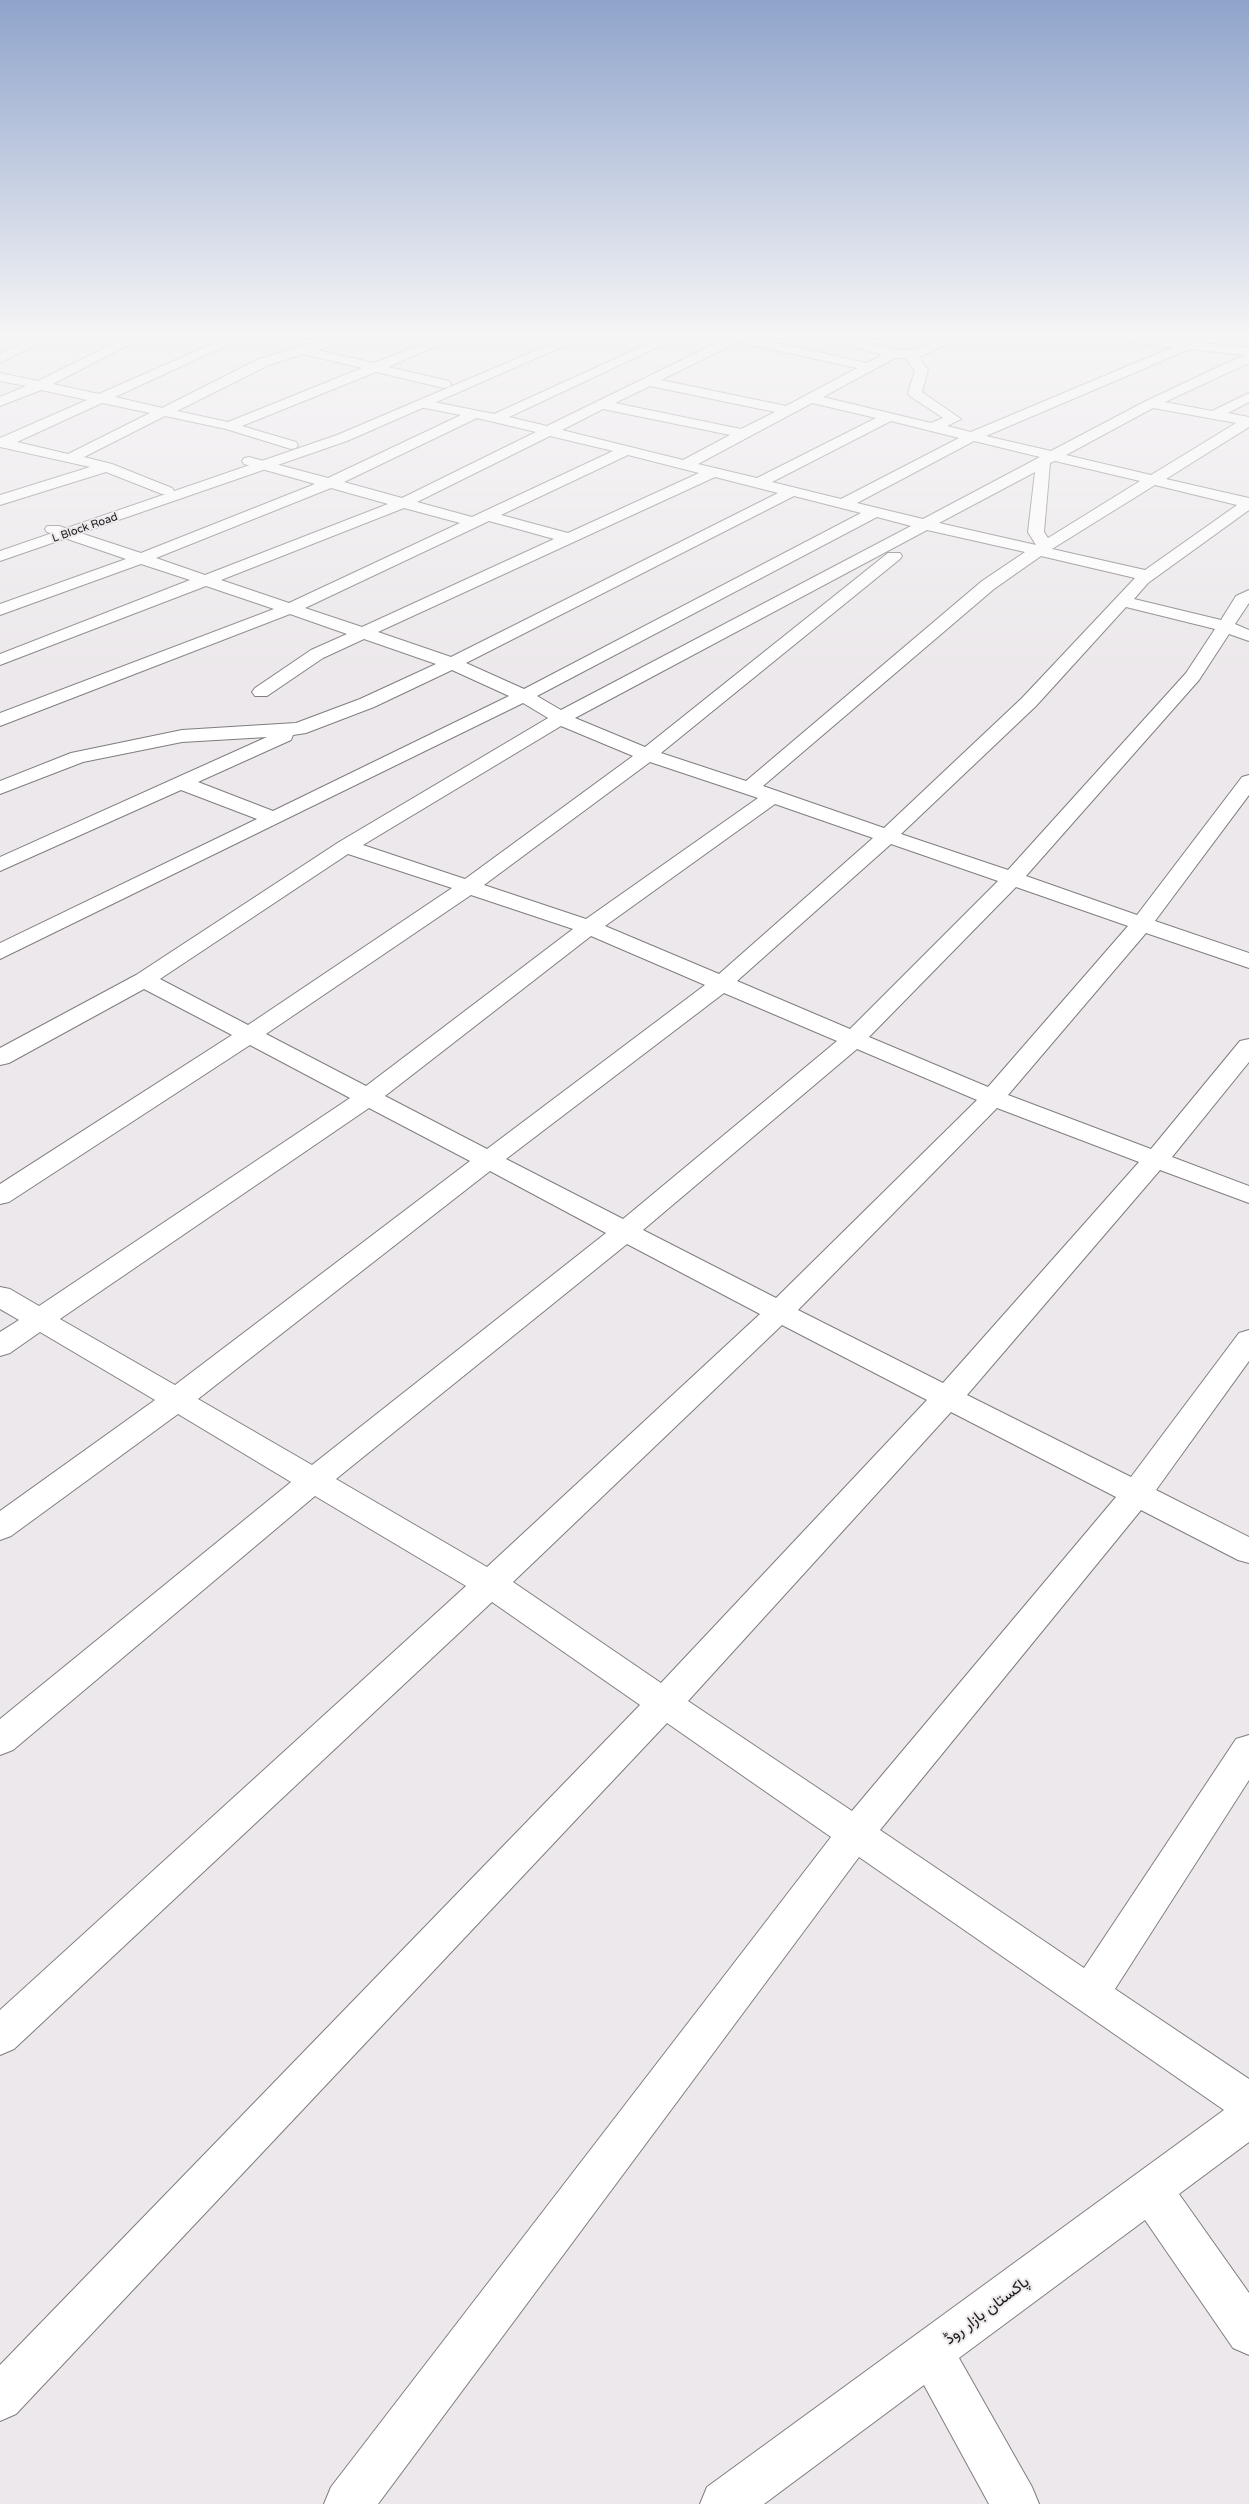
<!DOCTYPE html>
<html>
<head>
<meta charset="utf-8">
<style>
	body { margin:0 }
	canvas { display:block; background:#ece8eb }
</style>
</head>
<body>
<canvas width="1249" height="2504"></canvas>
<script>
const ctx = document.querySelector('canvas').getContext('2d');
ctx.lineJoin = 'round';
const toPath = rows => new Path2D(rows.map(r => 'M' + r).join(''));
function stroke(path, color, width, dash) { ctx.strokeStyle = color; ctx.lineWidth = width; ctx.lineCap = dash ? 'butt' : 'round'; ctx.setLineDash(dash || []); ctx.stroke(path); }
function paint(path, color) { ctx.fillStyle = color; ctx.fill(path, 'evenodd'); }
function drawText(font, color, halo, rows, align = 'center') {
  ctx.font = font + ' "Varela Round",Vazirmatn,sans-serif'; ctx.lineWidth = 4; ctx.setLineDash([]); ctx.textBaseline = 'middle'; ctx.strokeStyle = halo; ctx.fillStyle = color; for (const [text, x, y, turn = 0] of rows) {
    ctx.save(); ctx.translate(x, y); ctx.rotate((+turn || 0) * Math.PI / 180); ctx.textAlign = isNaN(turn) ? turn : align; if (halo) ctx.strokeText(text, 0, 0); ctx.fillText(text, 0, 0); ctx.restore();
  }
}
const minor = toPath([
	[42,333,58,333,0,363,0,354,42,333],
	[135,333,151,333,53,384,99,394,237,333,253,333,115,397,162,408,259,359,344,333,363,333,361,336,317,350,374,363,450,333,467,333,388,367,449,381,451,384,449,387,444,388,376,372,242,426,296,442,298,445,296,448,291,449,226,429,165,416,84,457,112,464,172,488,174,491,172,494,162,494,106,472,0,505,0,495,90,467,0,447,0,438,87,400,41,390,0,406,0,397,26,386,0,381,0,373,38,381,135,333],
	[303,354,362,368,228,422,177,411,269,365,303,354],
	[102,403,150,413,68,454,17,442,102,403],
	[672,333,688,333,509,417,547,426,737,333,753,333,749,337,867,363,882,355,820,336,818,333,837,333,894,350,915,350,954,333,970,333,919,357,928,370,922,392,961,419,947,426,971,432,1173,347,1083,337,1077,333,1116,333,1249,348,1249,363,1165,402,1212,411,1249,393,1249,402,1228,413,1249,417,1249,427,1166,479,1249,498,1249,510,1148,583,1134,599,1221,620,1236,596,1249,590,1249,603,1235,624,1249,630,1249,641,1229,634,1199,680,1026,876,1137,915,1242,777,1249,775,1249,795,1155,921,1249,953,1249,968,1146,933,1008,1095,1151,1149,1240,1041,1249,1039,1249,1062,1172,1157,1249,1186,1249,1203,1160,1170,967,1395,1131,1477,1239,1333,1249,1330,1249,1361,1156,1490,1249,1537,1249,1563,1238,1560,1141,1510,880,1830,1084,1968,1236,1739,1249,1735,1249,1780,1115,1989,1249,2079,1249,2142,1179,2194,1249,2293,1249,2355,1233,2348,1145,2220,959,2358,1032,2487,1039,2504,989,2504,924,2385,764,2504,700,2504,707,2487,1224,2110,859,1857,378,2504,324,2504,331,2487,831,1837,667,1723,16,2414,0,2421,0,2365,640,1705,492,1602,14,2049,0,2055,0,2010,466,1586,315,1496,13,1750,0,1755,0,1719,291,1482,178,1414,11,1536,0,1540,0,1511,155,1400,40,1332,10,1353,0,1356,0,1332,19,1320,0,1309,0,1287,10,1289,39,1306,350,1098,250,1045,9,1202,0,1204,0,1184,232,1035,144,989,9,1063,0,1065,0,1048,136,975,339,842,548,718,523,703,0,959,0,943,257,819,181,790,0,871,0,857,267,737,182,742,83,762,0,794,0,781,71,753,182,730,296,723,360,699,436,664,364,639,323,658,267,696,255,696,252,692,255,688,311,650,347,634,290,614,0,726,0,713,274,609,206,586,0,665,0,654,190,580,141,564,0,615,0,604,126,559,47,532,45,529,47,526,59,526,141,553,315,484,244,464,242,461,244,458,249,457,328,478,461,415,419,407,417,404,419,401,424,400,494,414,672,333],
	[738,342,857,368,786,406,661,380,738,342],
	[1190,349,1244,355,1146,401,1051,451,986,436,1190,349],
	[895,358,905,358,915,370,908,393,910,396,943,418,931,423,823,397,895,358],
	[650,386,775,412,741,429,615,403,650,386],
	[812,403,876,418,757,478,698,464,812,403],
	[1153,408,1236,423,1151,475,1066,455,1153,408],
	[603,409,730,435,683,460,562,430,603,409],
	[477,418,536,432,402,498,344,482,477,418],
	[891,421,959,438,841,499,772,482,891,421],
	[550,436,613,451,472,517,417,502,550,436],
	[974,441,1040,457,923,519,857,503,974,441],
	[628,455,699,473,568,533,501,515,628,455],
	[1055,461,1140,481,1048,538,1044,532,1050,463,1055,461],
	[1035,472,1028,532,1036,545,939,523,1035,472],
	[715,477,778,493,451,657,378,632,715,477],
	[1155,485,1237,505,1145,570,1052,549,1155,485],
	[331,488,388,504,205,575,156,558,331,488],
	[794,496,861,513,524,689,466,663,794,496],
	[404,508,460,523,289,603,221,580,404,508],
	[877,517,911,526,561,710,537,696,877,517],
	[489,521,554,539,362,627,305,608,489,521],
	[927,530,1025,552,982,581,746,781,661,753,900,559,902,556,900,553,888,553,645,747,575,718,927,530],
	[1041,556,1135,578,1022,698,884,828,763,786,994,589,1041,556],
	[1126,607,1215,629,1186,673,1008,870,901,834,1036,706,1126,607],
	[452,670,509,696,273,811,198,782,291,740,293,735,306,733,374,707,452,670],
	[561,726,633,756,465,879,363,845,561,726],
	[650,762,758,798,586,919,484,885,650,762],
	[775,804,873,838,719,974,605,926,775,804],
	[891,844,998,881,850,1029,737,981,891,844],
	[348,854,452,888,248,1025,160,979,348,854],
	[1016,887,1128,926,988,1087,869,1037,1016,887],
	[471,895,573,929,366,1086,266,1034,471,895],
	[591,936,705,985,487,1149,385,1096,591,936],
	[724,993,837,1041,623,1219,506,1159,724,993],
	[857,1049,977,1100,776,1298,643,1230,857,1049],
	[369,1108,470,1161,175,1385,60,1319,369,1108],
	[997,1108,1139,1162,943,1383,798,1310,997,1108],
	[490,1171,606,1233,312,1465,198,1399,490,1171],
	[627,1244,760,1314,487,1567,336,1479,627,1244],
	[782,1325,927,1400,661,1683,513,1582,782,1325],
	[951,1412,1116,1497,852,1811,688,1701,951,1412]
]);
const major = toPath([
	[577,333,594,333,347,441,0,561,0,551,337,435,577,333]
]);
stroke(minor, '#807d7f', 2);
stroke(major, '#807d7f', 2);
paint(minor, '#fff');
paint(major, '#fff');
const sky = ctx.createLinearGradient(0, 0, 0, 684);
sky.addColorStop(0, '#8fa4cb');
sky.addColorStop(0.49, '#f6f5f6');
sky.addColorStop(1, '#f6f5f600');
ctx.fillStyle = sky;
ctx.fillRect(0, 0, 1249, 684);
drawText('11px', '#1a1919', '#ece8eb', [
	["L Block Road",85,528,-19]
]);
drawText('16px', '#1a1919', '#ece8eb', [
	["پاکستان بازار روڈ",987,2311,-37]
]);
</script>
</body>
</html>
